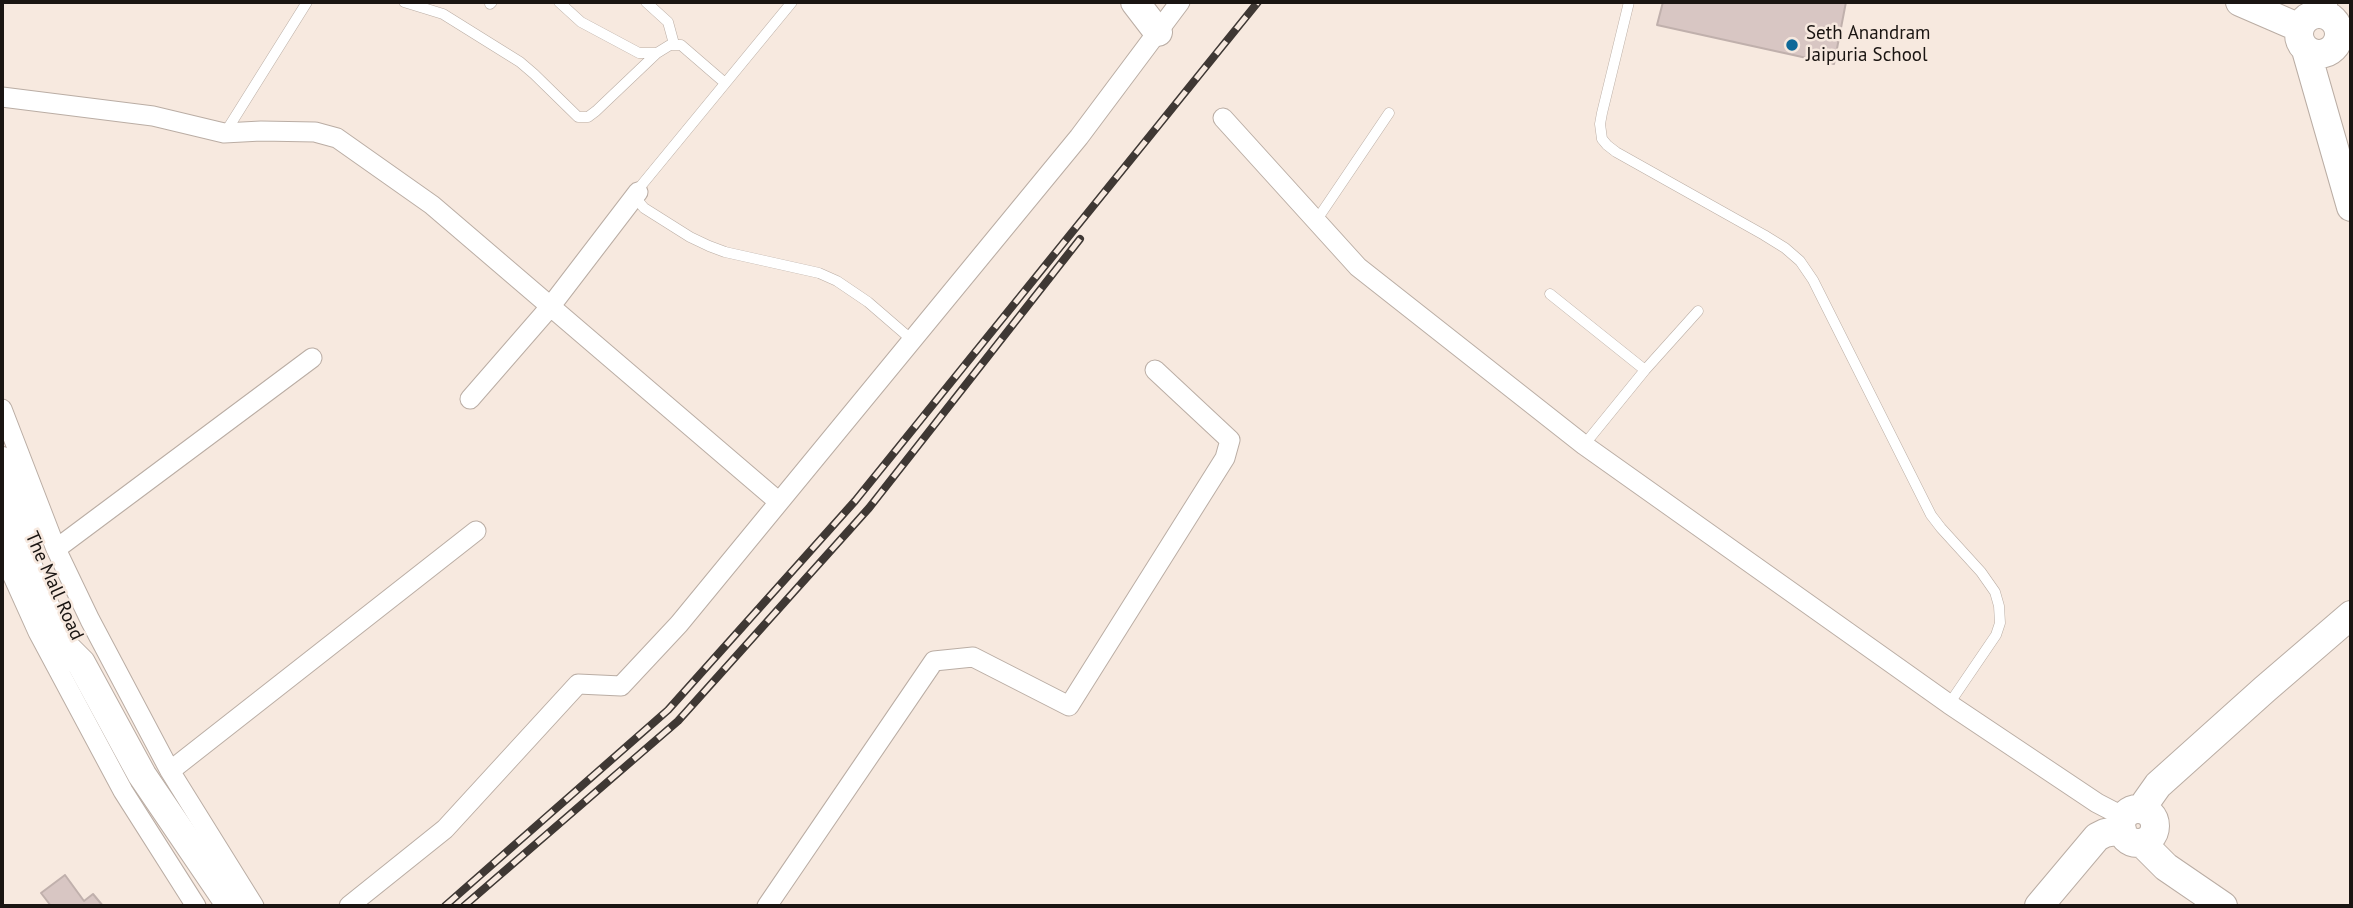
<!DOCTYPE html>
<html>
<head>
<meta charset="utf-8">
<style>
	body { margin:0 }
	#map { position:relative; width:2353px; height:908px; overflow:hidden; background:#f7e9df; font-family:"PT Sans",sans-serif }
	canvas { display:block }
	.frame { position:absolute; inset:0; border:4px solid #1a1512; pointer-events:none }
</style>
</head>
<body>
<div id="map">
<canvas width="2353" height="908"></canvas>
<div class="frame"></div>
</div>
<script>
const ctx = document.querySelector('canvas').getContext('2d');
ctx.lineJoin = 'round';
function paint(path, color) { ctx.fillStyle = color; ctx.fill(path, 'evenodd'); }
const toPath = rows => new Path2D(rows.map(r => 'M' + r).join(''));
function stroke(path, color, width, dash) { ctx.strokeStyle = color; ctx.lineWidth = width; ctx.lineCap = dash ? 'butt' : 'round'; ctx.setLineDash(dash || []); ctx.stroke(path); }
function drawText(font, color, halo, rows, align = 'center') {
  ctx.font = font + ' "PT Sans",sans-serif'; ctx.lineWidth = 5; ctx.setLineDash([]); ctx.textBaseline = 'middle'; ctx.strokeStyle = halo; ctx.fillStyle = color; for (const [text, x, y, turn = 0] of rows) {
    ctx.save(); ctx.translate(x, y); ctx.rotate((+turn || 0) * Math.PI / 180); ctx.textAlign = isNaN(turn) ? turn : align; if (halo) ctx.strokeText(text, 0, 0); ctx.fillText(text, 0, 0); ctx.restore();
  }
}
const building = toPath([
	[1663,2,1846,2,1834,64,1657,25,1663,2],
	[65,875,84,901,93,894,103,906,51,906,41,893,65,875]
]);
paint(building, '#d8c6c3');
stroke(building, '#c0b0ac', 2);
const lane = toPath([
	[404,2,443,14,520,62,534,74,578,117,588,117,596,111,657,53],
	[559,2,581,22,639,53,657,53,670,45,681,45,725,83],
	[646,2,668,22,674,44],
	[792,2,640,187,638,192,639,202,644,208,690,237,709,246,725,252,819,273,837,281,868,302,912,340],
	[1629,2,1602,113,1600,124,1602,139,1607,145,1616,152,1764,235,1785,248,1800,261,1813,280,1931,515,1941,528,1981,572,1995,592,1999,606,2000,623,1996,635,1949,704],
	[490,4,492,2],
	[225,133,307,2],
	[1316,221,1389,113],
	[1550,294,1645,370],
	[1584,445,1645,370,1698,311]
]);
const street = toPath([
	[2324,15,2328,2],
	[2,97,153,116,224,133,261,131,315,132,337,138,432,205,779,502],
	[1223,118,1358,267,1584,445,1949,704,2097,803,2124,817],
	[470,399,550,307,638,192],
	[2,409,56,549,90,620,170,771,254,906],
	[56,549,312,358],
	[2,552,38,632,123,791,196,906],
	[170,771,476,531],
	[349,906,445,829,578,684,621,686,679,624,1079,137,1180,2],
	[767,906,934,661,973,657,1069,706,1225,458,1230,440,1155,370]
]);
const secondary = toPath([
	[1135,2,1158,32],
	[2240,2,2300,28],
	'2299 34a20 20 0 1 1 40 0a20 20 0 1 1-40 0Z',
	[2306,50,2351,207],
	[2,461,26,522],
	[2,504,42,600,65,647,81,663,142,775,231,906],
	[2141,809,2158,785,2265,689,2351,615],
	'2121 826a17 17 0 1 1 34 0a17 17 0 1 1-34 0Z',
	[2142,843,2166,867,2223,906],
	[2039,906,2097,837,2105,833,2122,830]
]);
stroke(lane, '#baada4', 11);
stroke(street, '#baada4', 21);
stroke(secondary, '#baada4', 30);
stroke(lane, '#fff', 10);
stroke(street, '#fff', 19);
stroke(secondary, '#fff', 28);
const rail = toPath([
	[445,906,668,710,855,501,1258,2],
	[464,906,678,721,869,508,1080,239]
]);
stroke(rail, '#3f3834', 8);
stroke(rail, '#f7e9df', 5, [16]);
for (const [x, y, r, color] of [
	[1792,45,7,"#0e6999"]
]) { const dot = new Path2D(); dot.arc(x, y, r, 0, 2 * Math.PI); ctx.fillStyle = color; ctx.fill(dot); stroke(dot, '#f7e9df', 2.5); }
drawText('19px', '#1a1512', '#f7e9df', [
	["Seth Anandram",1806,34],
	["Jaipuria School",1806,56]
], 'left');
drawText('19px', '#1a1512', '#f7e9df', [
	["The Mall Road",54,586,66]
]);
</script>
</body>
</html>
